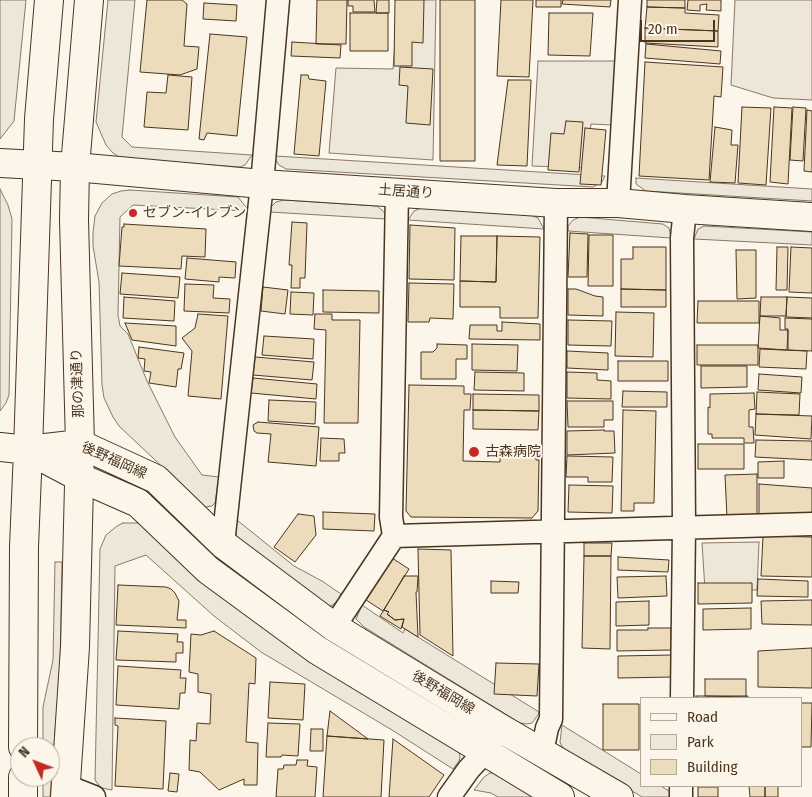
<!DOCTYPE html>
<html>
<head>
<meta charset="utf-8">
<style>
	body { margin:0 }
	#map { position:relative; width:812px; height:797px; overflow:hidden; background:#fbf6e9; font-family:"Fira Sans Condensed",sans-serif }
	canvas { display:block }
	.legend { position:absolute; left:640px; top:697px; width:162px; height:90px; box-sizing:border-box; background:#fbf6e9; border:1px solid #b4a999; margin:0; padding:6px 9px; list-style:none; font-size:15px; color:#4a3520 }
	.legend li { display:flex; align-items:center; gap:10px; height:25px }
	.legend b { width:25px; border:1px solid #b4a999 }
	.north { position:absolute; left:10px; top:737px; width:50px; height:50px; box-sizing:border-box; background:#fbf6e9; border:1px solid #b4a999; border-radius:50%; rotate:313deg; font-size:14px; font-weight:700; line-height:20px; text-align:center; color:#4a3520 }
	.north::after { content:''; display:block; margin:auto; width:18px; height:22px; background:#c62828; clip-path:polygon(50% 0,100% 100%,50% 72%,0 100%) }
	.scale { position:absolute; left:640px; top:20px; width:75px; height:22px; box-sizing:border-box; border:2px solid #4a3520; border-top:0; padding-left:6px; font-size:15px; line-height:18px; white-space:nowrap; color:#4a3520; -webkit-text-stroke:4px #fbf6e9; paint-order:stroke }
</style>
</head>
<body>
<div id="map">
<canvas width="812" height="797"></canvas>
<ul class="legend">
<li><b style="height:6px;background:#fbf6e9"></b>Road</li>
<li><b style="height:14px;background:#ede6d9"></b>Park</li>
<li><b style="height:14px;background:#ecdcbc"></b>Building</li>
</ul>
<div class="north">N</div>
<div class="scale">20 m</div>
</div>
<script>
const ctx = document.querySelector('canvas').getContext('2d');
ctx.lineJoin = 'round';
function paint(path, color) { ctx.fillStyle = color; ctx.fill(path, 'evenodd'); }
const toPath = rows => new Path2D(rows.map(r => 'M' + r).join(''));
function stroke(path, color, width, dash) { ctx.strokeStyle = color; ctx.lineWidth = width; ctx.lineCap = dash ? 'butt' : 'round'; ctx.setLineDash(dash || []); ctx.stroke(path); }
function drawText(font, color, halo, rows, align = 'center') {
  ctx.font = font + ' "Fira Sans Condensed","Noto Sans JP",sans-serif'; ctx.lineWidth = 4; ctx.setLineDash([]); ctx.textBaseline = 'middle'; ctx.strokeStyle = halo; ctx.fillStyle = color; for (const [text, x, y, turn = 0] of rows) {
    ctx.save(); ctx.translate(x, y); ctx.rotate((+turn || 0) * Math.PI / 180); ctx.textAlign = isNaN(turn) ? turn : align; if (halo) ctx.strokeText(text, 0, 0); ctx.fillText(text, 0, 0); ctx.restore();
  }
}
const green = toPath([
	[735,0,812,0,812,100,773,98,731,85,735,0],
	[55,562,62,562,60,668,50,797,43,797,43,777,50,777,50,747,43,747,43,707,53,660,55,562]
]);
paint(green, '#ede6d9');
stroke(green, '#887966', 1);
const parking = toPath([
	[0,0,26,0,14,121,0,139,0,0],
	[108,0,135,0,122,137,132,147,252,155,245,165,240,167,122,159,113,153,106,145,96,122,108,0],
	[398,0,436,0,433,160,329,153,336,68,393,69,398,0],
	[538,61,615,61,612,125,591,124,586,168,532,166,538,61],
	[275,156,605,176,602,182,593,187,286,169,279,165,275,159,275,156],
	[636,178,812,189,812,201,646,191,636,184,636,178],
	[0,189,8,205,12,219,9,395,6,403,0,411,0,189],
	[130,190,238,197,246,207,246,211,133,205,120,217,118,315,120,326,128,334,147,381,175,437,202,475,219,477,215,503,212,506,205,507,119,426,113,417,104,398,102,385,99,282,93,246,93,233,95,216,102,203,112,194,121,191,130,190],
	[284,200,377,206,385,213,386,219,270,212,270,208,276,202,284,200],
	[421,208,530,215,538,218,544,229,408,220,414,211,421,208],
	[580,217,663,224,669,228,671,238,568,231,568,226,573,220,580,217],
	[704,226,812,232,812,245,694,239,698,229,704,226],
	[237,520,294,566,322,581,341,594,338,601,331,606,327,605,264,562,236,536,235,528,237,520],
	[123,523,138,523,146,527,459,752,460,757,459,761,453,769,392,730,261,652,214,616,146,555,115,566,112,790,101,788,95,780,100,549,106,535,117,526,123,523],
	[759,542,757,590,705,590,702,543,759,542],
	[362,605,403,633,405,629,539,712,538,715,532,723,527,724,520,723,364,627,356,619,362,605],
	[562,725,641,774,641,786,661,786,672,793,670,797,642,797,569,753,562,747,560,742,562,725],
	[490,773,498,773,537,797,498,797,491,793,474,790,484,777,490,773]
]);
paint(parking, '#ede7d9');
stroke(parking, '#887966', 1);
const building = toPath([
	[147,0,182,0,187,4,184,46,199,47,197,69,180,75,140,72,147,0],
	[317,0,347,0,346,44,316,44,317,0],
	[348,0,374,0,375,12,353,12,353,6,348,6,348,0],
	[377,0,389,0,389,13,376,13,377,0],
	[395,0,424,0,423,43,412,42,412,66,394,66,395,0],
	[440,0,475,0,475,161,440,161,440,0],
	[501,0,533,0,529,77,497,76,501,0],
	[536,0,561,0,561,7,536,7,536,0],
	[563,0,611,0,610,7,562,4,563,0],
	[647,0,685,0,685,8,647,7,647,0],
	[688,0,721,0,721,11,706,10,707,4,700,5,700,11,687,10,688,0],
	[204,3,237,5,236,21,203,19,204,3],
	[647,7,685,8,685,13,719,15,718,31,645,28,647,7],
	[350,13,388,13,388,51,350,51,350,13],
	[549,13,593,13,590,56,548,55,549,13],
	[645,28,718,31,718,47,645,43,645,28],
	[210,34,247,37,237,136,207,133,204,140,199,139,210,34],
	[292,42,341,45,340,58,291,56,292,42],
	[646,44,721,51,720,64,645,58,646,44],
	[645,62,723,67,721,97,714,96,709,180,639,176,645,62],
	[400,67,433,69,430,125,406,123,408,86,399,85,400,67],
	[168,75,192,77,188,130,144,127,147,92,166,93,168,75],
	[301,75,308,75,309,79,326,81,319,156,294,154,301,75],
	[508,80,531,80,527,166,497,165,508,80],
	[742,107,771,108,766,185,738,183,742,107],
	[774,107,792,108,788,184,770,182,774,107],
	[793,107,806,108,803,161,790,160,793,107],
	[807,110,812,111,812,172,804,171,807,110],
	[566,121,583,122,579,172,548,170,551,133,564,134,566,121],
	[715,127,732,130,731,145,738,145,735,183,710,182,715,127],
	[585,128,606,130,601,185,580,184,585,128],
	[292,222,307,223,305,278,300,278,300,288,291,288,292,265,289,265,292,222],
	[124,224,206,229,205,257,182,256,181,269,119,266,122,227,124,227,124,224],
	[410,225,455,228,454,280,409,279,410,225],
	[570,233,588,234,587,277,568,277,570,233],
	[589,235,613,235,613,286,588,286,589,235],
	[461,236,497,236,496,282,460,281,461,236],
	[497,236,540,237,538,318,500,318,500,307,460,307,460,281,496,282,497,236],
	[633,247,666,247,666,290,621,289,621,259,633,259,633,247],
	[777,247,788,247,787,290,776,290,777,247],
	[791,247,812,248,812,293,789,292,791,247],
	[736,250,756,250,756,298,737,299,736,250],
	[187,258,236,262,235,278,219,277,219,282,185,279,187,258],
	[122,273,180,277,178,298,120,294,122,273],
	[409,283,454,284,453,319,430,318,429,322,408,322,409,283],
	[185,284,214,285,213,298,230,299,229,313,184,311,185,284],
	[263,287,288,290,285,314,261,311,263,287],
	[568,289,576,289,595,296,603,297,603,316,568,315,568,289],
	[621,289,666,290,666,307,621,307,621,289],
	[323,290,379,291,379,313,323,312,323,290],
	[291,292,314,293,313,315,290,314,291,292],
	[124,297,175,301,174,321,123,318,124,297],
	[761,297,787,297,786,316,760,316,761,297],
	[787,297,812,298,812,318,786,317,787,297],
	[698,301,759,301,759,323,697,323,698,301],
	[616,312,654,313,653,357,615,356,616,312],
	[198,314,228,316,221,399,188,396,192,351,182,338,195,328,198,314],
	[315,314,332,314,332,320,360,320,358,423,324,423,326,330,314,329,315,314],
	[760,316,780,318,780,330,788,330,787,350,758,348,760,316],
	[785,318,812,319,812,351,788,350,788,329,785,329,785,318],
	[568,320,612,321,611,346,568,345,568,320],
	[502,322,540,324,540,340,469,339,470,325,497,325,497,331,502,331,502,322],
	[125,323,176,326,176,346,132,340,125,323],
	[264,336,314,339,313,359,262,355,264,336],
	[437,344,467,345,467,359,456,359,456,379,421,379,421,352,433,352,437,348,437,344],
	[472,344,518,345,517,371,472,370,472,344],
	[697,345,758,345,758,365,697,365,697,345],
	[139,347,184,353,181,369,178,369,176,387,149,383,151,372,144,371,145,359,138,358,139,347],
	[760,349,807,351,806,369,759,367,760,349],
	[567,351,608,353,608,370,567,368,567,351],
	[255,357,314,362,312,380,253,375,255,357],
	[618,361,668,361,668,381,618,381,618,361],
	[701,366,747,366,747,387,701,388,701,366],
	[475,372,524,373,524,391,474,390,475,372],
	[567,372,597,373,597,380,611,381,611,399,567,398,567,372],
	[759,374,802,377,801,393,758,390,759,374],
	[253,378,317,384,316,399,251,393,253,378],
	[409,385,464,386,464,394,471,394,470,410,464,410,463,461,500,462,500,457,516,457,516,450,536,451,536,460,539,460,538,511,532,518,411,517,406,511,409,385],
	[623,391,667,392,667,407,622,407,623,391],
	[757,392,800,394,799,415,756,414,757,392],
	[754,393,755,409,749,410,749,427,753,427,754,443,744,443,744,438,712,438,712,434,708,434,708,407,710,408,710,394,754,393],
	[473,394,539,395,539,411,473,410,473,394],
	[269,400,316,402,315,424,268,421,269,400],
	[567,401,613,401,613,420,604,420,604,427,568,427,567,401],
	[473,410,539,411,538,430,473,429,473,410],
	[623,410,656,411,654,503,634,503,634,511,621,511,623,410],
	[756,414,812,416,811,439,755,435,756,414],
	[258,422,319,427,316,466,268,462,271,434,257,433,254,431,253,425,258,422],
	[604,430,604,431,614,431,615,453,567,455,567,431,604,430],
	[321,438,344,439,345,453,339,453,339,461,320,461,321,438],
	[756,440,812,441,812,460,755,457,756,440],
	[698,444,744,444,744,469,698,469,698,444],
	[567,456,613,457,612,482,588,482,588,477,566,477,567,456],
	[784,461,784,478,758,478,758,462,784,461],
	[757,474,757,519,727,518,725,475,757,474],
	[759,484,812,488,812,518,759,519,759,484],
	[569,485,613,486,612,513,568,512,569,485],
	[323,512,375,514,374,531,323,529,323,512],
	[298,514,314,516,316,535,295,562,274,547,298,514],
	[763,536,812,537,812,577,761,576,763,536],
	[584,543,612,543,611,556,584,556,584,543],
	[418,549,451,550,453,656,420,635,418,549],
	[584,556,611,556,610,649,582,648,584,556],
	[618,557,669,560,668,572,618,570,618,557],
	[392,558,409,569,383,611,366,600,392,558],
	[404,576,418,576,417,592,416,592,418,637,402,627,404,619,395,620,387,614,389,612,384,610,404,576],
	[666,576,667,596,618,598,617,577,666,576],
	[758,579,808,581,808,597,757,596,758,579],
	[491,581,519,582,518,593,491,593,491,581],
	[698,583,752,583,752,603,698,604,698,583],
	[118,585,166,587,171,589,175,593,179,601,177,620,186,620,186,628,116,625,118,585],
	[812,600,812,625,762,624,761,601,812,600],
	[649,601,649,625,616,626,616,602,649,601],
	[751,608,751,629,703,630,703,609,751,608],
	[384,610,389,612,387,614,395,620,404,619,401,629,380,616,384,610],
	[648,628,671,628,671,650,617,651,617,630,648,630,648,628],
	[118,631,178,634,177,642,183,642,183,653,176,653,176,662,116,660,118,631],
	[214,631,256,658,255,684,249,683,246,742,258,743,257,785,244,785,244,779,219,790,200,772,189,770,190,740,196,741,197,723,210,724,211,694,198,692,198,674,189,672,191,634,201,635,214,631],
	[812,648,812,688,758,687,758,651,812,648],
	[673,655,673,677,618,678,618,656,673,655],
	[496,663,539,664,537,696,494,694,496,663],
	[118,666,181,670,180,678,186,678,185,693,180,693,179,709,116,705,118,666],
	[705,679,746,679,746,697,705,696,705,679],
	[270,682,305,684,303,720,268,718,270,682],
	[696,696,748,696,748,698,696,698,696,696],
	[801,703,812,703,811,747,801,747,801,703],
	[603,704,639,704,639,750,603,750,603,704],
	[330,711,368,739,327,736,330,711],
	[115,718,166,721,163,789,115,786,118,726,115,725,115,718],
	[268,723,300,724,298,756,282,755,281,757,266,757,268,723],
	[311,729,323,729,323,751,310,751,311,729],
	[327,736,384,740,381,797,323,797,327,736],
	[393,739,444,775,429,797,389,797,393,739],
	[297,760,308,760,307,766,317,767,315,797,276,797,278,769,283,769,284,765,296,765,297,760],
	[170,773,179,774,177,792,168,791,170,773],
	[749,786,765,786,765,797,750,797,749,786],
	[765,786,778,786,778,797,765,797,765,786],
	[698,787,718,787,718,797,698,797,698,787]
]);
paint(building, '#ecdcbc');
stroke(building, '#4a3520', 1);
const minor = toPath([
	[618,203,630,0],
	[394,536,812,524],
	[223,544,262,184,278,0],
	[334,627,394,536,391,517,397,192],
	[682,698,684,527,682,238,685,209],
	[542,752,547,728,551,719,556,203],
	[66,786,94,797],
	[449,797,469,769,485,752,493,738],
	[681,797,681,786]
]);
const tertiary = toPath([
	[0,163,75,167,262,184,556,203,618,203,685,209,812,217],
	[0,447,28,450,24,547,23,747],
	[23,797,23,777],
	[65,797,75,647,80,444]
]);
const secondary = toPath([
	[80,444,74,220,75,167,89,0],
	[28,450,80,444,156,479,223,544,334,627,500,728,619,797],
	[28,450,79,477,138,503,208,570,317,650,560,797],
	[28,450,39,119,49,0]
]);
stroke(minor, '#4a3520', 25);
stroke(tertiary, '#4a3520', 30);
stroke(secondary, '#4a3520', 30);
stroke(minor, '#fbf6e9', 22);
stroke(tertiary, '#fbf6e9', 28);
stroke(secondary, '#fbf6e9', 28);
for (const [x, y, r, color] of [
	[133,213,5,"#c62828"],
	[474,452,6,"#c62828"]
]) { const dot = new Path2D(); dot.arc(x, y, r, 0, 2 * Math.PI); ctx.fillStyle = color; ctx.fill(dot); stroke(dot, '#fbf6e9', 2); }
drawText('14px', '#4a3520', '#fbf6e9', [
	["土居通り",406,192,4],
	["那の津通り",78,383,-92],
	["後野福岡線",114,461,24],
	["後野福岡線",443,693,31]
]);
drawText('14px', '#4a3520', '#fbf6e9', [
	["セブン-イレブン",143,213],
	["古森病院",485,452]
], 'left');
</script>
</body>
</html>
